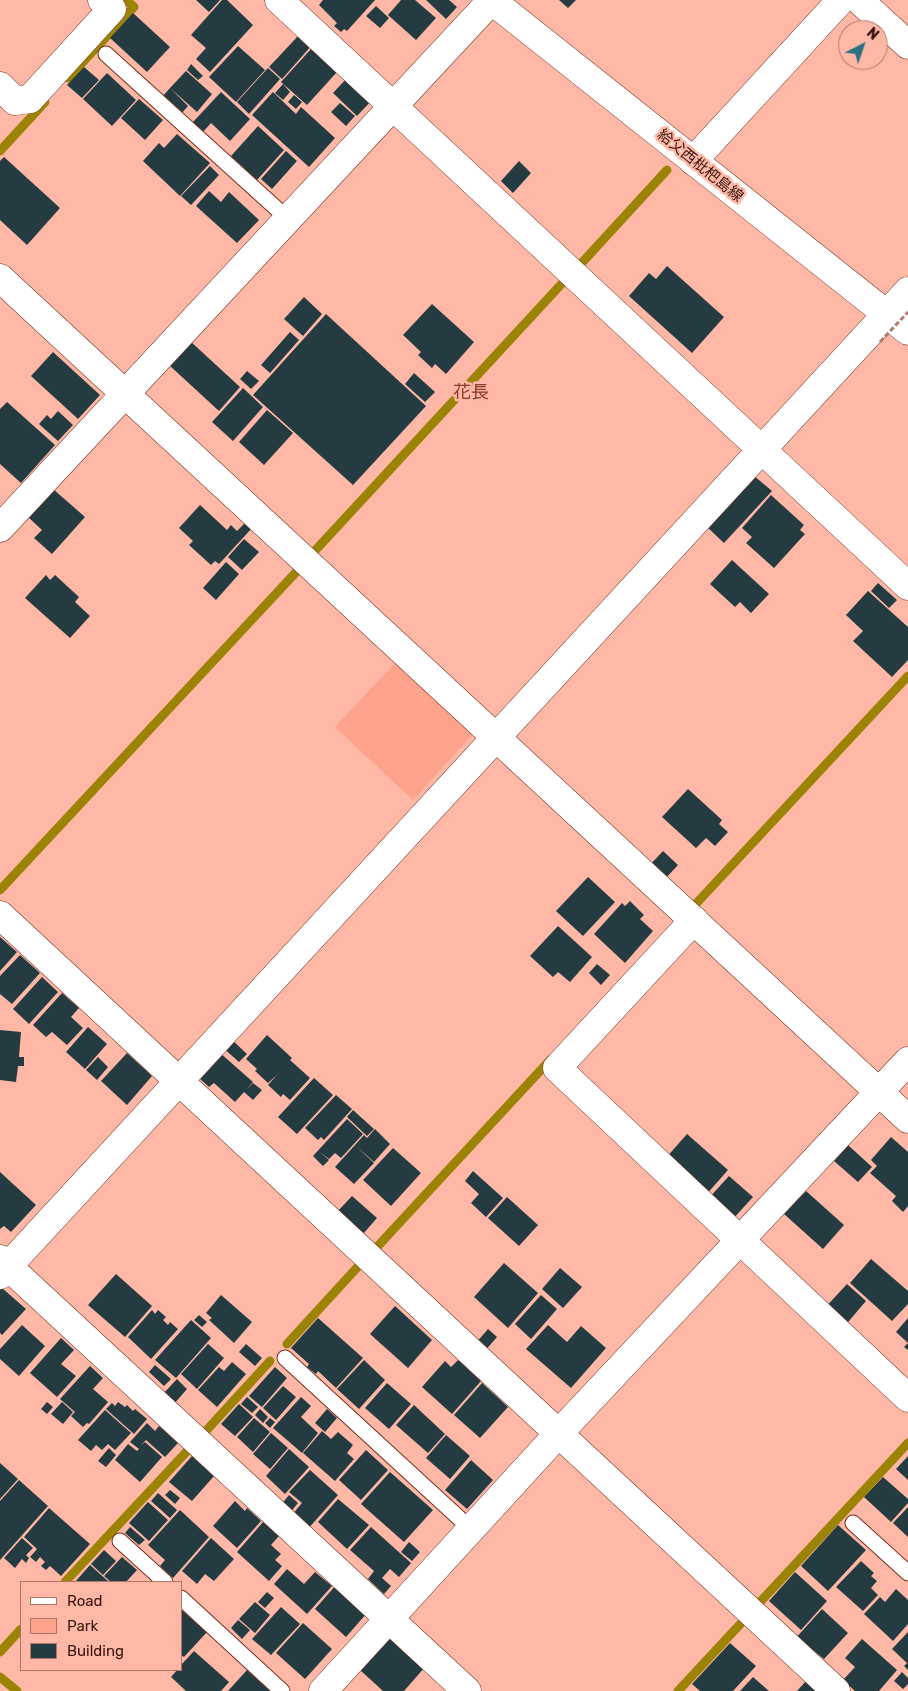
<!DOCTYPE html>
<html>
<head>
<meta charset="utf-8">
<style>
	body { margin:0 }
	#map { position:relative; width:908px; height:1691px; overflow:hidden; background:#ffb8a6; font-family:Rubik,sans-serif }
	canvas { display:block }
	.legend { position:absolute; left:20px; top:1581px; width:162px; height:90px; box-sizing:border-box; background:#ffb8a6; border:1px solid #ae7669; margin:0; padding:6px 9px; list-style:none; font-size:15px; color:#35140d }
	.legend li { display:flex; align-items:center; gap:10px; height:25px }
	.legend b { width:25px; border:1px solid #ae7669 }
	.north { position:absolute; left:838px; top:20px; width:50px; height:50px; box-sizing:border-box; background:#ffb8a6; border:1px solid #ae7669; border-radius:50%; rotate:41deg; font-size:14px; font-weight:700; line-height:20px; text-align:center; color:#35140d }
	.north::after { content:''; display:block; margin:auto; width:18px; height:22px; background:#2c7180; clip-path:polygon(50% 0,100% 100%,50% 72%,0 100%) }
</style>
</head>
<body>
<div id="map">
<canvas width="908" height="1691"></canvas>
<ul class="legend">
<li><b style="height:6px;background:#fff"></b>Road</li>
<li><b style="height:14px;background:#fda28b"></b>Park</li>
<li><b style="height:14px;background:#243b41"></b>Building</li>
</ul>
<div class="north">N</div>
</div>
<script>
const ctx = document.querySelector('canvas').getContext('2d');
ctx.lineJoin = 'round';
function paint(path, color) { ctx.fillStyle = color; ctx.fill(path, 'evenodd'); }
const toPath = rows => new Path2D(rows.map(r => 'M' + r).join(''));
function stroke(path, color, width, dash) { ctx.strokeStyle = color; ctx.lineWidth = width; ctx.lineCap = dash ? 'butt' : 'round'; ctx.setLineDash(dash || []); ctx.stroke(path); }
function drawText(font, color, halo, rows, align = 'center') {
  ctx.font = font + ' Rubik,"Noto Sans JP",sans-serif'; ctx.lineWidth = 5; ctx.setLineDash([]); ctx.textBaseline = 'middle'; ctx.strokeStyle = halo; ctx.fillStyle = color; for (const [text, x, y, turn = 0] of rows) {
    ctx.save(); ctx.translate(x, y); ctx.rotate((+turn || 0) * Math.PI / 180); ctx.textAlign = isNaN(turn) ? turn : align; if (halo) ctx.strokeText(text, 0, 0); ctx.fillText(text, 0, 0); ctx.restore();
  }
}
paint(toPath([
	[397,661,473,734,413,800,335,727]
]), '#fda28b');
stroke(toPath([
	[68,78,134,7,126,0],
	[0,151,45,102],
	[578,267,667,170],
	[311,555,567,278],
	[0,890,299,569],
	[692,908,908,676],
	[377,1247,551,1059],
	[287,1344,364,1260],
	[204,1433,270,1361],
	[65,1582,190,1448],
	[761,1601,908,1443],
	[0,1652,21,1629],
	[0,1677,17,1691],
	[678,1691,744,1620]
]), '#9c8306', 9);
paint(toPath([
	[196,0,220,0,209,12],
	[222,0,227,0,253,25,210,72,196,59,206,48,191,35],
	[323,0,375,0,347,31,344,29,341,32,334,26,337,23,319,5],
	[401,0,415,0,436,18,416,40,388,15],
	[426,0,449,0,457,7,446,19],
	[559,0,576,0,568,8],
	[376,6,389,18,380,28,366,16],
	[133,13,170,47,147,72,110,38],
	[299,35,312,45,282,79,269,67],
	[238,46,265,70,236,102,209,77],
	[311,49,337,72,307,105,281,82],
	[191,64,203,76,198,80,187,70],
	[84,67,99,80,82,98,67,85],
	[268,68,280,79,249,114,237,102],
	[186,71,212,94,197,112,170,88],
	[107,73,136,100,112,126,83,99],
	[347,78,372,100,357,116,333,93],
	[283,84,290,92,283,100,275,93],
	[170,88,188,106,181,114,162,97],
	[221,92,250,119,230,141,211,123,203,132,193,122],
	[273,92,296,114,301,107,335,138,309,167,252,115],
	[294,95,302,102,296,109,288,102],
	[139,99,163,120,145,140,121,118],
	[340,103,355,116,346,126,331,112],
	[258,126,284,150,257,180,231,156],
	[177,134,210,163,180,196,143,161,159,143,164,148],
	[286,151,297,161,272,189,261,179],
	[4,157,60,208,27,245,0,220,0,161],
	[519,161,531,173,513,193,501,181],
	[210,166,219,175,191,205,181,196],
	[209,191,221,202,229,192,259,220,237,243,196,206],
	[667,266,724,317,692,353,629,296,649,273,656,279],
	[304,297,322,314,303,336,284,319],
	[432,304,474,342,446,374,435,364,432,368,418,355,421,352,403,335],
	[326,314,426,406,353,485,253,395],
	[290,332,299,340,270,373,261,365],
	[190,341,240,387,219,411,169,365],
	[53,352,100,395,78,419,31,376],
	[247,371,259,381,251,389,240,379],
	[414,373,435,392,425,402,405,384],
	[243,388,263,407,233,441,212,422],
	[7,402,55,445,21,483,0,464,0,409],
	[267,410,293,433,264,465,239,442],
	[58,411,73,425,58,441,39,424,47,415,51,419],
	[753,475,772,491,724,543,706,526],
	[53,489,85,517,52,554,34,538,42,530,28,517],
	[771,495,804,525,800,530,805,534,774,568,746,543,752,537,742,528],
	[200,505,227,530,231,525,237,531,245,523,252,528,219,564,215,561,211,565,189,545,193,541,179,528],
	[244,539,259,552,242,570,228,557],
	[732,560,769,594,751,613,740,602,735,607,710,584],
	[226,562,239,574,216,600,203,588],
	[46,575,50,580,55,575,79,597,75,602,90,616,70,638,25,598],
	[878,583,897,600,889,608,871,591],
	[868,591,908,627,908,660,892,677,853,641,863,631,846,615],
	[688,789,722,820,719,824,728,832,715,846,706,838,696,848,662,817],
	[663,851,678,865,664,880,649,866],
	[588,877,615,902,583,936,556,911],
	[630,901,644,915,640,919,653,931,625,963,594,934,622,903,625,906],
	[558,926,592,957,570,982,558,972,553,977,530,956],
	[0,937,17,952,0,971],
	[20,955,40,973,12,1004,0,994,0,976],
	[597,964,610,975,601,985,589,973],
	[42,977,58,992,29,1024,13,1009],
	[62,993,79,1008,71,1017,83,1028,67,1045,52,1032,46,1037,33,1025],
	[88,1027,107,1044,85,1069,66,1052],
	[0,1030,21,1032,19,1057,24,1057,24,1066,18,1066,16,1082,0,1080],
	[267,1035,292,1058,290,1060,310,1078,290,1100,283,1094,281,1097,268,1085,277,1075,268,1083,255,1071,257,1069,246,1059],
	[230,1038,247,1054,239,1062,222,1047],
	[219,1052,253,1082,247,1089,253,1083,262,1090,253,1100,244,1092,235,1102,214,1083,209,1087,197,1076],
	[127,1053,152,1076,127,1105,101,1081],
	[98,1057,108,1067,97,1080,86,1070],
	[314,1078,333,1095,297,1134,278,1117],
	[336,1095,352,1109,324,1140,321,1137,318,1140,305,1128],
	[353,1110,374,1129,367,1136,347,1117],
	[347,1119,363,1134,341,1158,335,1153,329,1159,320,1152,329,1160,323,1166,313,1156],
	[375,1129,390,1144,374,1162,355,1145,364,1135,367,1138],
	[687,1134,728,1170,705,1196,665,1159],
	[891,1137,908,1152,908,1206,903,1212,892,1201,896,1196,870,1173,877,1166,871,1160],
	[355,1145,374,1163,354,1184,335,1167],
	[848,1145,872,1167,858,1182,834,1161],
	[393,1148,421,1173,391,1206,363,1180],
	[473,1171,503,1198,486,1217,471,1203,479,1194,465,1181],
	[0,1172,36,1205,11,1232,4,1226,0,1229],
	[729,1176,753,1197,732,1220,708,1199],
	[806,1191,844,1225,823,1249,784,1214],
	[352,1196,377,1218,363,1234,338,1211],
	[507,1197,538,1225,519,1246,488,1218],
	[871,1259,908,1291,908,1304,892,1321,850,1283],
	[504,1263,538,1293,508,1328,474,1297],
	[560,1268,582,1287,563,1308,542,1289],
	[116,1274,152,1306,125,1337,88,1305],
	[847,1284,866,1301,843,1328,823,1310],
	[2,1288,26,1309,2,1335,0,1333,0,1290],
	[221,1295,252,1322,234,1343,209,1320,212,1318,206,1313],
	[541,1295,557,1309,531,1339,515,1324],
	[395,1306,432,1340,408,1368,370,1334],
	[152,1310,155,1314,158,1310,166,1317,163,1320,168,1325,170,1322,178,1329,151,1359,128,1337],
	[199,1315,207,1322,202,1327,194,1320],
	[318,1318,363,1358,336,1388,318,1371,316,1374,307,1367,309,1364,291,1348],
	[908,1318,908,1350,904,1347,908,1343,896,1332],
	[191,1320,211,1338,176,1378,155,1360],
	[22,1325,45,1346,19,1376,0,1359,0,1349],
	[548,1325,567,1342,581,1326,606,1348,571,1388,526,1349],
	[488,1329,497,1337,484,1352,475,1344],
	[61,1338,74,1350,61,1364,76,1376,57,1397,30,1373],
	[208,1344,224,1358,197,1389,181,1374],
	[246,1344,262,1358,255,1366,239,1352],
	[364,1360,385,1380,359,1409,337,1389],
	[458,1360,481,1381,452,1414,422,1387,445,1361,451,1367],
	[232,1362,246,1374,217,1407,198,1390,219,1367,224,1371],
	[155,1365,171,1379,164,1386,149,1372],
	[90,1366,103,1378,93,1389,108,1402,89,1424,87,1423,83,1427,71,1416,75,1412,60,1399],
	[275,1367,287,1378,262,1407,249,1396],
	[177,1379,187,1389,174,1404,163,1394],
	[387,1383,411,1404,389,1429,365,1408],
	[482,1383,508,1407,480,1438,454,1415],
	[283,1386,296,1397,276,1420,263,1408],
	[247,1397,258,1407,252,1413,241,1404],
	[301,1397,311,1406,301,1417,318,1433,302,1453,273,1428],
	[47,1402,53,1407,47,1414,41,1409],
	[62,1402,73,1412,63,1424,51,1414],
	[118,1402,125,1407,127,1405,133,1411,135,1409,147,1419,134,1434,106,1409,112,1403,115,1406],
	[239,1404,253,1417,235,1436,221,1424],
	[414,1405,445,1434,428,1453,396,1425],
	[260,1409,268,1417,263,1423,255,1415],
	[327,1409,337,1418,325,1432,315,1423],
	[105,1410,131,1433,115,1450,108,1444,102,1450,96,1445,91,1451,78,1440],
	[254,1418,270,1432,253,1452,237,1437],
	[270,1418,275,1422,270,1428,265,1423],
	[147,1423,155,1431,159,1426,178,1443,165,1457,146,1440,140,1446,145,1442,162,1457,140,1482,115,1460,128,1444,137,1451,139,1449,130,1442],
	[322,1431,331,1439,338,1432,353,1445,347,1453,354,1459,335,1481,303,1453],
	[271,1433,288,1448,270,1469,253,1454],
	[446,1435,470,1456,450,1479,426,1458],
	[109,1448,116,1455,106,1467,98,1461],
	[289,1449,309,1467,285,1494,266,1476],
	[366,1450,388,1470,361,1500,339,1480],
	[192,1456,214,1476,192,1501,169,1482],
	[908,1456,908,1480,896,1469],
	[471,1460,493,1480,467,1509,445,1490],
	[0,1463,18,1479,0,1499],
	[310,1470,338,1495,307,1530,291,1516,302,1503,289,1492],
	[390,1472,433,1510,404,1542,361,1504],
	[883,1477,908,1499,908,1503,891,1522,864,1497],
	[19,1480,48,1506,0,1560,0,1501],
	[170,1490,180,1498,175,1504,165,1495],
	[158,1493,177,1510,170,1518,151,1501],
	[289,1495,298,1503,289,1514,280,1506],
	[338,1499,369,1525,347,1549,318,1522],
	[235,1501,245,1511,247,1508,261,1521,237,1548,213,1526],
	[148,1502,168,1520,149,1541,129,1523],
	[908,1507,908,1537,893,1523],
	[49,1508,90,1544,61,1576,50,1566,46,1570,41,1566,45,1562,40,1557,36,1562,30,1557,37,1549,24,1537],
	[180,1510,209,1537,173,1578,160,1566,165,1560,148,1545],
	[263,1522,279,1536,271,1545,281,1554,275,1560,282,1566,269,1581,237,1552],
	[838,1525,866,1550,828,1591,801,1566],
	[130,1527,145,1540,139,1545,125,1533],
	[371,1527,411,1563,399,1577,390,1569,382,1578,391,1586,384,1594,368,1579,374,1571,350,1550],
	[22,1538,33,1548,26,1555,29,1558,26,1563,22,1559,15,1568,4,1558],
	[211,1538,234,1559,214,1581,205,1574,197,1584,182,1571],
	[409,1542,420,1552,412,1561,401,1552],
	[104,1550,116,1561,103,1575,91,1564],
	[122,1557,137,1570,126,1582,111,1582,104,1576],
	[861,1561,874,1573,871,1576,877,1581,871,1588,878,1595,863,1611,836,1587],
	[90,1565,109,1582,75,1582],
	[287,1569,304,1584,315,1572,332,1586,307,1614,274,1584],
	[795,1572,827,1601,801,1630,769,1601],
	[336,1585,367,1613,346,1637,315,1609],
	[896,1589,908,1600,908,1624,893,1641,864,1614,880,1597,885,1602],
	[267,1592,274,1598,265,1608,258,1602],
	[255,1602,270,1615,255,1633,239,1619],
	[281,1607,300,1624,271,1655,252,1639],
	[181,1609,207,1632,184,1657,181,1655],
	[822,1609,848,1633,824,1659,814,1651,811,1654,794,1640],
	[238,1620,250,1630,242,1639,231,1628],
	[303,1623,332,1649,305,1679,276,1653],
	[908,1632,908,1670,904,1666,907,1663,892,1649],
	[390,1636,425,1667,404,1691,383,1691,360,1670],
	[862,1639,897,1670,879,1691,855,1691,843,1680,855,1667,845,1658],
	[730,1643,756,1666,733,1691,700,1691,692,1684],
	[194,1651,229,1682,221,1691,186,1691,171,1677,177,1670,181,1670,181,1665],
	[247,1670,270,1691,228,1691],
	[902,1672,908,1678,908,1684,903,1689,894,1681],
	[753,1677,769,1691,740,1691],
	[806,1681,817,1691,797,1691]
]), '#243b41');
const service = toPath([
	[106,54,288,219],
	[285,1358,471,1529],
	[853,1523,908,1573],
	[120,1541,165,1582],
	[181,1598,282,1691]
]);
const minor = toPath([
	[279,0,908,586],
	[859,0,908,45],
	[0,86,15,101,30,99,112,9,102,0],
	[693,161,841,0],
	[0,278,908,1119],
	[0,528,492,0],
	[0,915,836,1691],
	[694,920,557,1068,908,1398],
	[0,1259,467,1691],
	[0,1275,908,291],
	[323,1691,559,1433,908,1061]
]);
const secondary = toPath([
	[491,0,908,331]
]);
stroke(service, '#782e1b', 17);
stroke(minor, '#782e1b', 29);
stroke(secondary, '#782e1b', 29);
stroke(service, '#fff', 15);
stroke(minor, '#fff', 28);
stroke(secondary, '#fff', 28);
stroke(toPath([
	[880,342,908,312]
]), '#b57c6e', 3, [5, 2.5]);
drawText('15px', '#35140d', '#ffb8a6', [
	["給父西枇杷島線",700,166,39]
]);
drawText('18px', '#873b29', '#ffb8a6', [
	["花長",471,393]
]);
</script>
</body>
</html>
